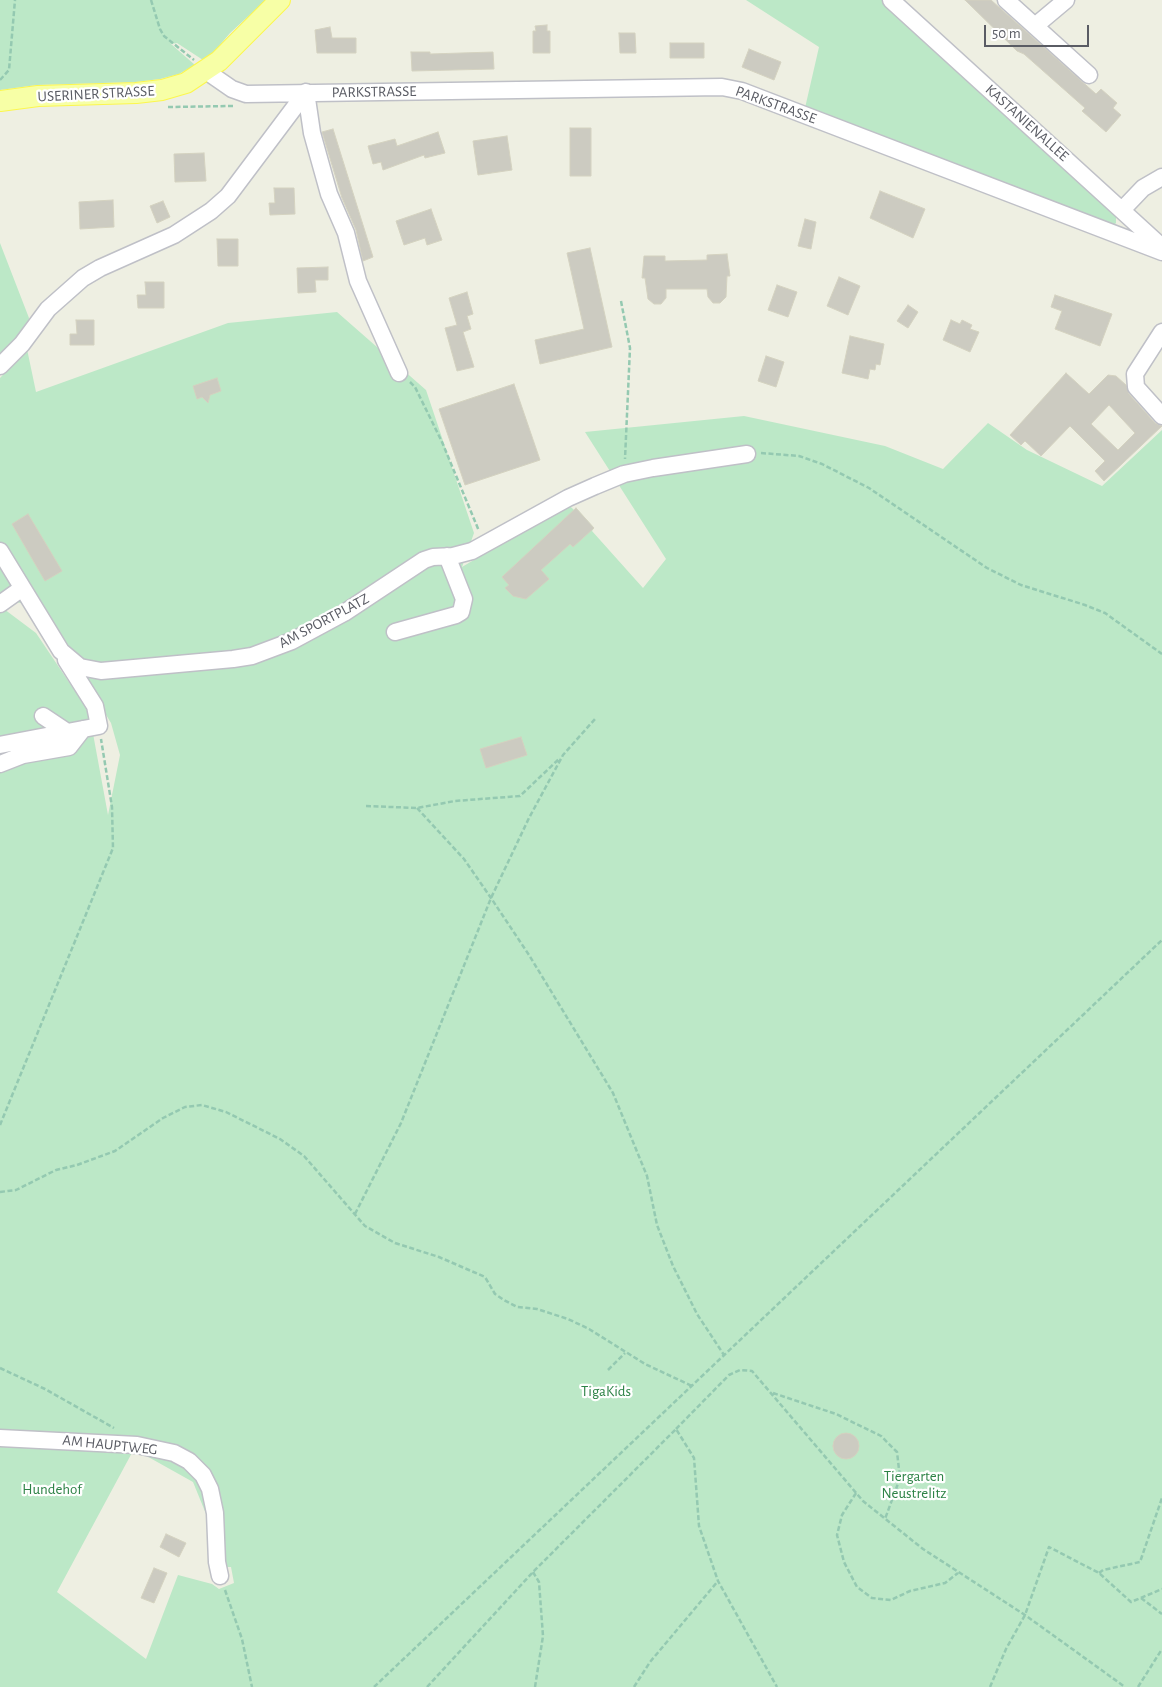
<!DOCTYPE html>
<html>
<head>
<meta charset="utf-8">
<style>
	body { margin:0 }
	#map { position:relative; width:1162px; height:1687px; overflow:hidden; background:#eeefe2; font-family:"Alegreya Sans",sans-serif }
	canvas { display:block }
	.scale { position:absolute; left:984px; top:25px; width:105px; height:22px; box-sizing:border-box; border:2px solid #5a5c64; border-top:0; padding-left:6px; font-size:15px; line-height:18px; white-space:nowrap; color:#5a5c64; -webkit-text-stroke:4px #fff; paint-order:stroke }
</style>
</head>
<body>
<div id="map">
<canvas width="1162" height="1687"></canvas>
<div class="scale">50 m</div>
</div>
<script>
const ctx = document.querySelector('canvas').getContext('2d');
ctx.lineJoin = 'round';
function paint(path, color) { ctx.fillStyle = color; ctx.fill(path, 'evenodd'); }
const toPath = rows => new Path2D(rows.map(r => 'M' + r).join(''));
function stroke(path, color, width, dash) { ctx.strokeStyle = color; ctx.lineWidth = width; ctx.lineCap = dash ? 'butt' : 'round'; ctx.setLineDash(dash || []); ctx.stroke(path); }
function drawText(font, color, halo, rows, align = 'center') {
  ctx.font = font + ' "Alegreya Sans",sans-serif'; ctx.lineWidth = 4.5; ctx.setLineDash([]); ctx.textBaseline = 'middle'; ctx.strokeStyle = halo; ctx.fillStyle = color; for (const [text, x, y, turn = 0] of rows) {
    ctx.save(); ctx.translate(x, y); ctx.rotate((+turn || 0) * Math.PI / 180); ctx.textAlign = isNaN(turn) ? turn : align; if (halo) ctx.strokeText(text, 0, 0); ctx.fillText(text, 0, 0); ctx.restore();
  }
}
paint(toPath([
	[0,0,266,0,230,33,213,53,203,60,177,43,171,44,195,65,179,74,160,79,136,82,37,85,0,90],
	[746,0,882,0,1110,210,1116,217,1116,223,1114,225,805,108,819,47],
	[0,243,29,318,28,325,10,347,0,353],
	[337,312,426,390,474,533,462,567,568,504,574,510,576,508,594,528,592,531,643,588,666,559,585,432,744,416,885,446,943,469,988,423,1027,450,1102,486,1162,430,1162,1687,0,1687,0,606,36,633,89,712,108,815,120,755,111,723,41,608,0,598,0,378,27,349,36,392,228,323],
	[134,1449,193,1482,215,1536,220,1567,231,1567,234,1583,219,1589,212,1584,178,1575,146,1659,57,1592]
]), '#bce8c7');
const building = toPath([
	[965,0,991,0,1096,94,1101,89,1117,103,1113,108,1121,115,1106,132,1082,111,1085,108,1024,54,1017,51,965,0],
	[547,25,547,31,550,31,550,53,533,53,533,31,536,31,535,26,547,25],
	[330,27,332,38,356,38,356,53,317,53,315,30,330,27],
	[619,33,635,33,636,53,620,53,619,33],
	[670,43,704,43,704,58,670,58,670,43],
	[749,49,781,62,774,80,742,67,749,49],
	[411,52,430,52,430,54,493,52,494,69,412,71,411,52],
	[570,128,591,128,591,176,570,176,570,128],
	[333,129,373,257,363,261,356,230,342,198,322,132,333,129],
	[438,132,445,153,425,158,424,155,383,170,381,162,373,164,368,146,395,139,397,146,438,132],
	[507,136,512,170,478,175,473,141,507,136],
	[204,153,206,181,175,182,174,154,204,153],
	[274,188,294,188,295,214,270,215,269,203,275,203,274,188],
	[880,191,925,209,913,238,870,218,880,191],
	[113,200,114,227,80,229,79,202,113,200],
	[163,201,170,217,157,223,150,206,163,201],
	[431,209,442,240,427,245,425,238,404,245,396,221,431,209],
	[805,219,816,222,811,249,798,246,805,219],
	[217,239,238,239,238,266,218,266,217,239],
	[590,248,612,347,540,364,535,340,584,329,567,253,590,248],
	[727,254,730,276,727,276,726,297,720,303,713,303,708,297,707,289,666,289,666,298,661,304,654,304,648,299,645,278,642,278,644,256,665,256,665,261,707,260,707,255,727,254],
	[328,267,328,280,315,280,316,292,298,293,297,268,328,267],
	[839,277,860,286,848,315,827,306,839,277],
	[145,282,164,282,164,308,138,308,137,295,146,295,145,282],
	[777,285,797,292,788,317,768,310,777,285],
	[467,292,473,314,467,316,471,329,463,332,474,367,457,371,445,328,457,325,449,298,467,292],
	[1055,295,1112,314,1100,346,1055,329,1062,311,1051,307,1055,295],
	[908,305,918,312,908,328,897,321,908,305],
	[76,320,94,320,94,345,70,345,70,334,77,334,76,320],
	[951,320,960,324,962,320,972,325,970,329,979,332,970,352,943,340,951,320],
	[850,336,884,344,880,365,876,364,875,370,870,369,868,379,842,373,850,336],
	[766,356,784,362,776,387,758,381,766,356],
	[1066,373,1089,394,1108,375,1116,376,1126,385,1129,394,1155,423,1162,426,1104,481,1095,471,1105,461,1070,426,1041,456,1025,441,1021,445,1010,435,1066,373],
	[1109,405,1135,433,1118,450,1091,424,1109,405],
	[217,378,221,391,210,395,208,403,202,397,197,399,193,386,217,378],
	[514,384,540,460,465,485,439,409,514,384],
	[576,508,594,528,573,547,570,544,541,570,549,579,526,599,513,596,505,588,509,585,502,577,576,508],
	[28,514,62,571,45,581,12,524,28,514],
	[521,737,527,755,486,768,480,749,521,737],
	'833 1446a13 13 0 1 1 26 0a13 13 0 1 1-26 0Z',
	[166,1534,186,1543,179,1557,160,1547,166,1534],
	[154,1568,167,1573,154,1603,141,1598,154,1568]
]);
paint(building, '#cccbc1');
stroke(building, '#d4d2c0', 1);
const minor = toPath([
	[891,0,1162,247],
	[1006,0,1089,75],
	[1035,26,1066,0],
	[206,71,232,89,246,94,722,87,742,91,1162,252],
	[306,92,312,133,329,194,346,233,358,281,399,373],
	[1122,210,1143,188,1162,177],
	[1162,332,1135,374,1136,387,1162,416],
	[0,366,22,344,48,309,83,278,100,268,174,235,211,211,228,196,306,92],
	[0,551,61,651,80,667,101,671,233,659,252,656,292,641,344,613,424,560,433,557,453,556,472,551,568,498,595,486,624,474,653,468,747,454],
	[0,604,21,589],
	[395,632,456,615,461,612,464,599,447,556],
	[43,716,67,732],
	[0,745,99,726,95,706,66,660],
	[0,764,23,755,69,747,83,729],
	[0,1438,137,1445,174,1453,189,1461,203,1475,210,1489,215,1513,217,1562,220,1576]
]);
const major = toPath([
	[0,101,38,96,136,93,162,90,186,83,219,61,280,0]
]);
stroke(minor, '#bfc0c7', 19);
stroke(major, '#fcf74d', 22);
stroke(toPath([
	[151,0,160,29,164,36,194,60],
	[0,80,9,70,15,0],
	[168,107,233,106],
	[621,301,630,348,625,459],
	[410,382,415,387,442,442,479,531],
	[761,453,799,456,822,464,869,488,987,568,1021,585,1085,605,1105,613,1162,654],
	[366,806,417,808,455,801,520,796,560,758],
	[417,808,464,859,491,898,529,955,613,1093,647,1176,657,1225,673,1266,697,1314,724,1355],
	[0,1125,113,848,112,807,101,739],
	[0,1192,16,1190,56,1170,77,1165,115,1151,163,1118,185,1107,202,1105,226,1112,280,1139,304,1156,365,1226,395,1243,439,1257,485,1277,495,1294,504,1300,517,1307,537,1309,568,1319,589,1329,645,1364,692,1386],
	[355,1214,401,1123,491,898,529,818,563,755,595,719],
	[0,1368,45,1389,114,1428],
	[608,1370,625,1353],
	[773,1393,836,1414,881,1436,897,1452,900,1478,885,1519],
	[676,1429,729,1375,740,1370,752,1371,863,1501,923,1549,1025,1615,1125,1687],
	[856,1493,842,1515,837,1535,844,1562,857,1587,872,1598,891,1600,910,1591,945,1583,958,1573],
	[533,1572,539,1582,543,1636,535,1687],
	[1099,1573,1103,1570,1140,1562,1162,1498],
	[225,1590,242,1639,252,1687],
	[1141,1598,1162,1614],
	[374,1687,1162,940],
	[427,1687,533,1572,676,1429,694,1458,699,1526,718,1581,777,1687],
	[634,1687,650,1662,718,1581],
	[990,1687,1006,1649,1025,1615,1049,1547,1099,1573,1131,1602,1162,1589],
	[1138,1687,1162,1649]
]), '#94c9b1', 2.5, [5, 2.5]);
stroke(minor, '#fff', 16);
stroke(major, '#f7ffa6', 20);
drawText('15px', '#5a5c64', '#fff', [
	["PARKSTRASSE",374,92,-1],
	["USERINER STRASSE",96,94,-3],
	["PARKSTRASSE",776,105,20],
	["KASTANIENALLEE",1027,123,42],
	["AM SPORTPLATZ",324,621,-28],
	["AM HAUPTWEG",110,1445,6]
]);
drawText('15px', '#2d8246', '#fff', [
	["TigaKids",606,1391],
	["Tiergarten",914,1476],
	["Neustrelitz",914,1493],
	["Hundehof",52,1489]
]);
</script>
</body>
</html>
